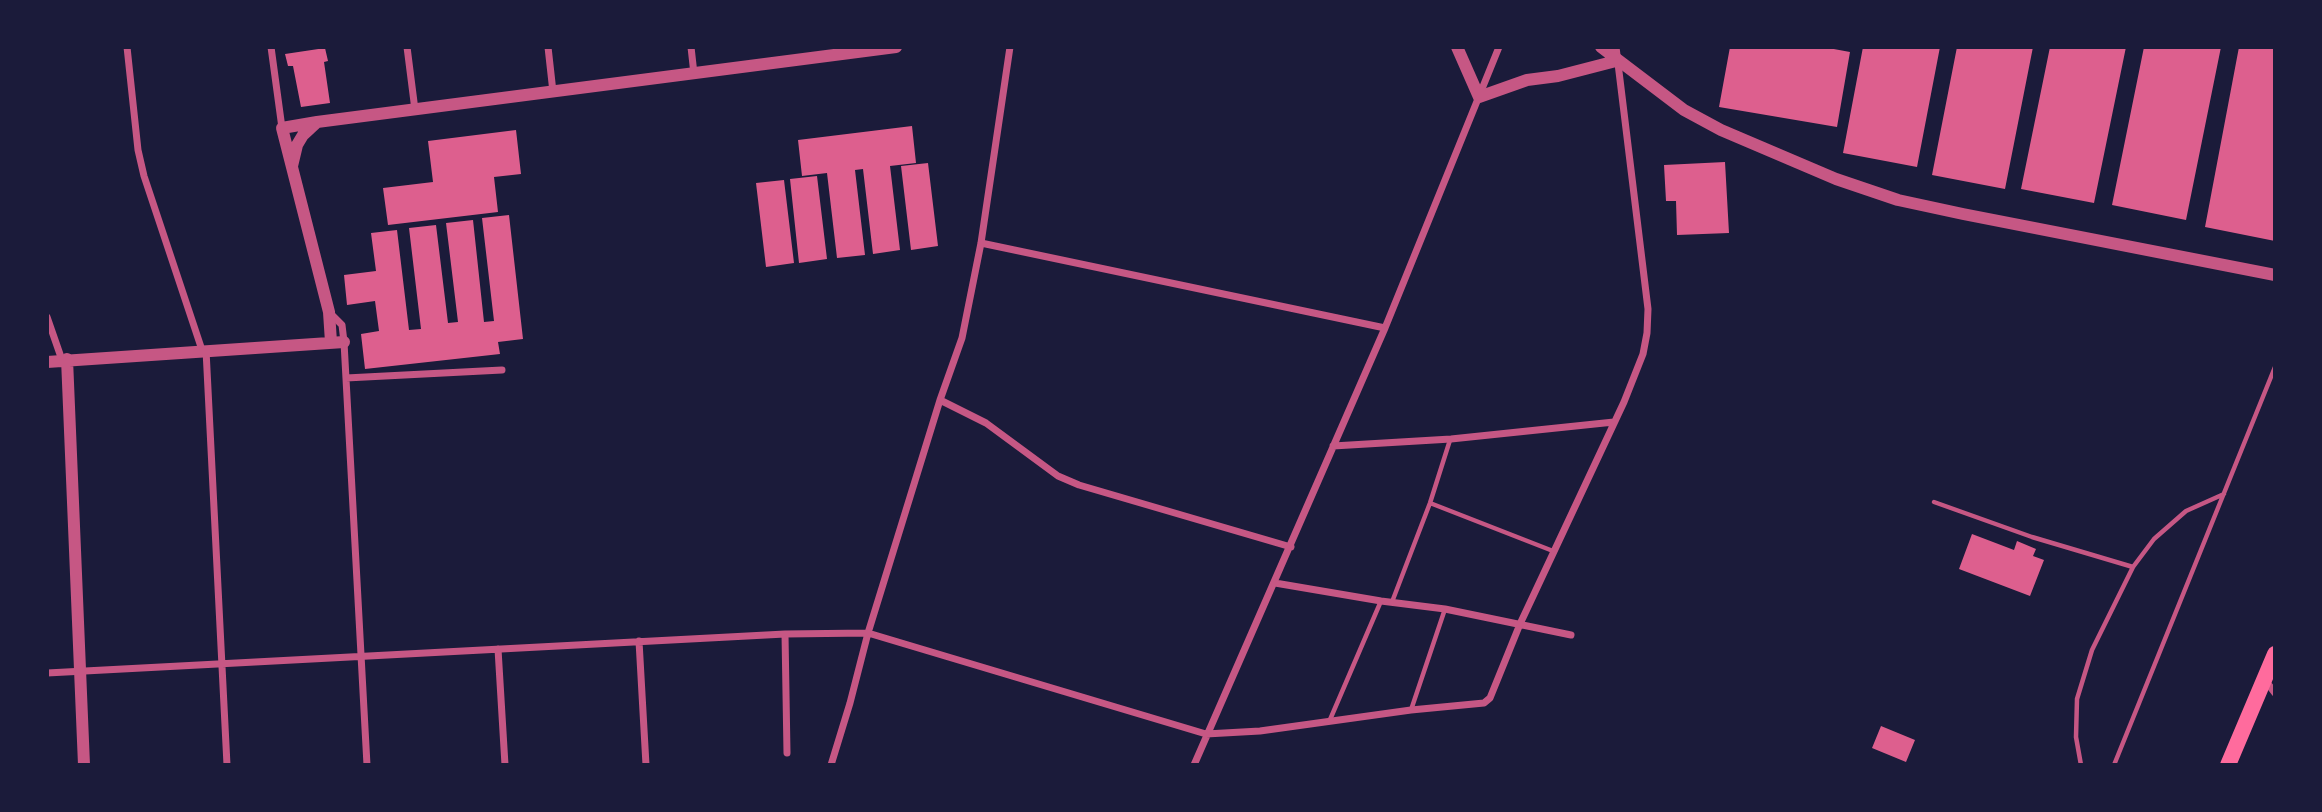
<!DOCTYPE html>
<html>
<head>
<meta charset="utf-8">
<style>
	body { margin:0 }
	#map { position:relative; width:2322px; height:812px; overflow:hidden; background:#1b1b3a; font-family:"Fira Sans Condensed",sans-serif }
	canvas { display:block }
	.frame { position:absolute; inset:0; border:49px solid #1b1b3a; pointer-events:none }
</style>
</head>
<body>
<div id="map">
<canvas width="2322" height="812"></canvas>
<div class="frame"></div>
</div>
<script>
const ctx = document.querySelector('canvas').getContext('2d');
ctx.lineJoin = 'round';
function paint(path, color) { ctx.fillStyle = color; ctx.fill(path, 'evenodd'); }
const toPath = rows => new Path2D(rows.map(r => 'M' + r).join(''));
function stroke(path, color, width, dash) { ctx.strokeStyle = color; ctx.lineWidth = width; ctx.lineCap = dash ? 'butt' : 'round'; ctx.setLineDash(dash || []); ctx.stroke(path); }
paint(toPath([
	[1730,47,1823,47,1850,52,1837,127,1719,107],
	[1863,47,1940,47,1917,167,1843,153],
	[1957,47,2033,47,2005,189,1932,175],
	[2050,47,2126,47,2094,203,2021,189],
	[2144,47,2221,47,2186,220,2112,205],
	[2239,47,2275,47,2275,241,2205,227],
	[325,48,328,61,324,62,330,103,301,107,293,66,288,66,285,54],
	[912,126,916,163,890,166,900,250,873,254,863,169,855,170,865,255,837,258,827,173,802,176,798,140],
	[516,130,521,174,494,177,498,212,388,225,383,188,433,182,428,141],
	[1725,162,1729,233,1677,235,1676,201,1666,201,1664,165],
	[928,163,938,246,911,250,901,166],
	[817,176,827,259,799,263,790,179],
	[784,180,794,263,766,267,756,183],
	[509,215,523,339,498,342,500,354,365,369,361,334,379,331,375,301,347,305,344,275,376,271,371,233,397,230,409,330,421,329,409,228,436,225,448,323,458,322,446,223,473,220,484,322,494,321,482,218],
	[1972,534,2014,550,2017,541,2036,549,2033,556,2044,560,2030,596,1959,569],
	[1881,726,1915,740,1906,762,1872,748]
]), '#dd5f8e');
stroke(toPath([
	[1934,502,2032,537,2133,567],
	[1430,503,1553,551],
	[1392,602,1430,503,1450,440],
	[1411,710,1445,609],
	[1329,722,1381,601],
	[2081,765,2076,737,2077,699,2092,650,2133,567,2154,539,2186,511,2224,494],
	[2114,765,2275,367]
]), '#c65784', 4.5);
stroke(toPath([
	[127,47,138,150,144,176,202,350],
	[271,47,282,128],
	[407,47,415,110],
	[548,47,553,92],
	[691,47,694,74],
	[981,243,1385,328],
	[330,313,342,325,344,342,367,765],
	[47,317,62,360],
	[206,350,227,765],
	[346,378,502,370],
	[940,400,986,423,1058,476,1079,485,1291,547],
	[1333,446,1451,439,1614,422],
	[1275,583,1381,601,1445,609,1571,635],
	[785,634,787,753],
	[639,641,646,765],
	[498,649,505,765],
	[47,673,785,634,868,633,1206,734,1260,731,1411,710,1484,703,1490,698,1520,624,1624,402,1643,354,1647,333,1648,309,1616,47],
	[2265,680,2275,693],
	[831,765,850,703,868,633,940,400,962,338,981,243,1010,47],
	[1194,765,1385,328,1499,47]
]), '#c65784', 7);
stroke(toPath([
	[1457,47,1479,97,1527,80,1558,76,1616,61],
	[1601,47,1684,110,1721,130,1836,179,1898,200,1963,214,2275,275],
	[292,166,297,145,303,135,317,122],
	[331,342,329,312,282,128,317,122,896,47],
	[67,359,84,765],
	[47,362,344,342]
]), '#c65784', 12);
stroke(toPath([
	[2228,765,2275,654]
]), '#ff6b9d', 16);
</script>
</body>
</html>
